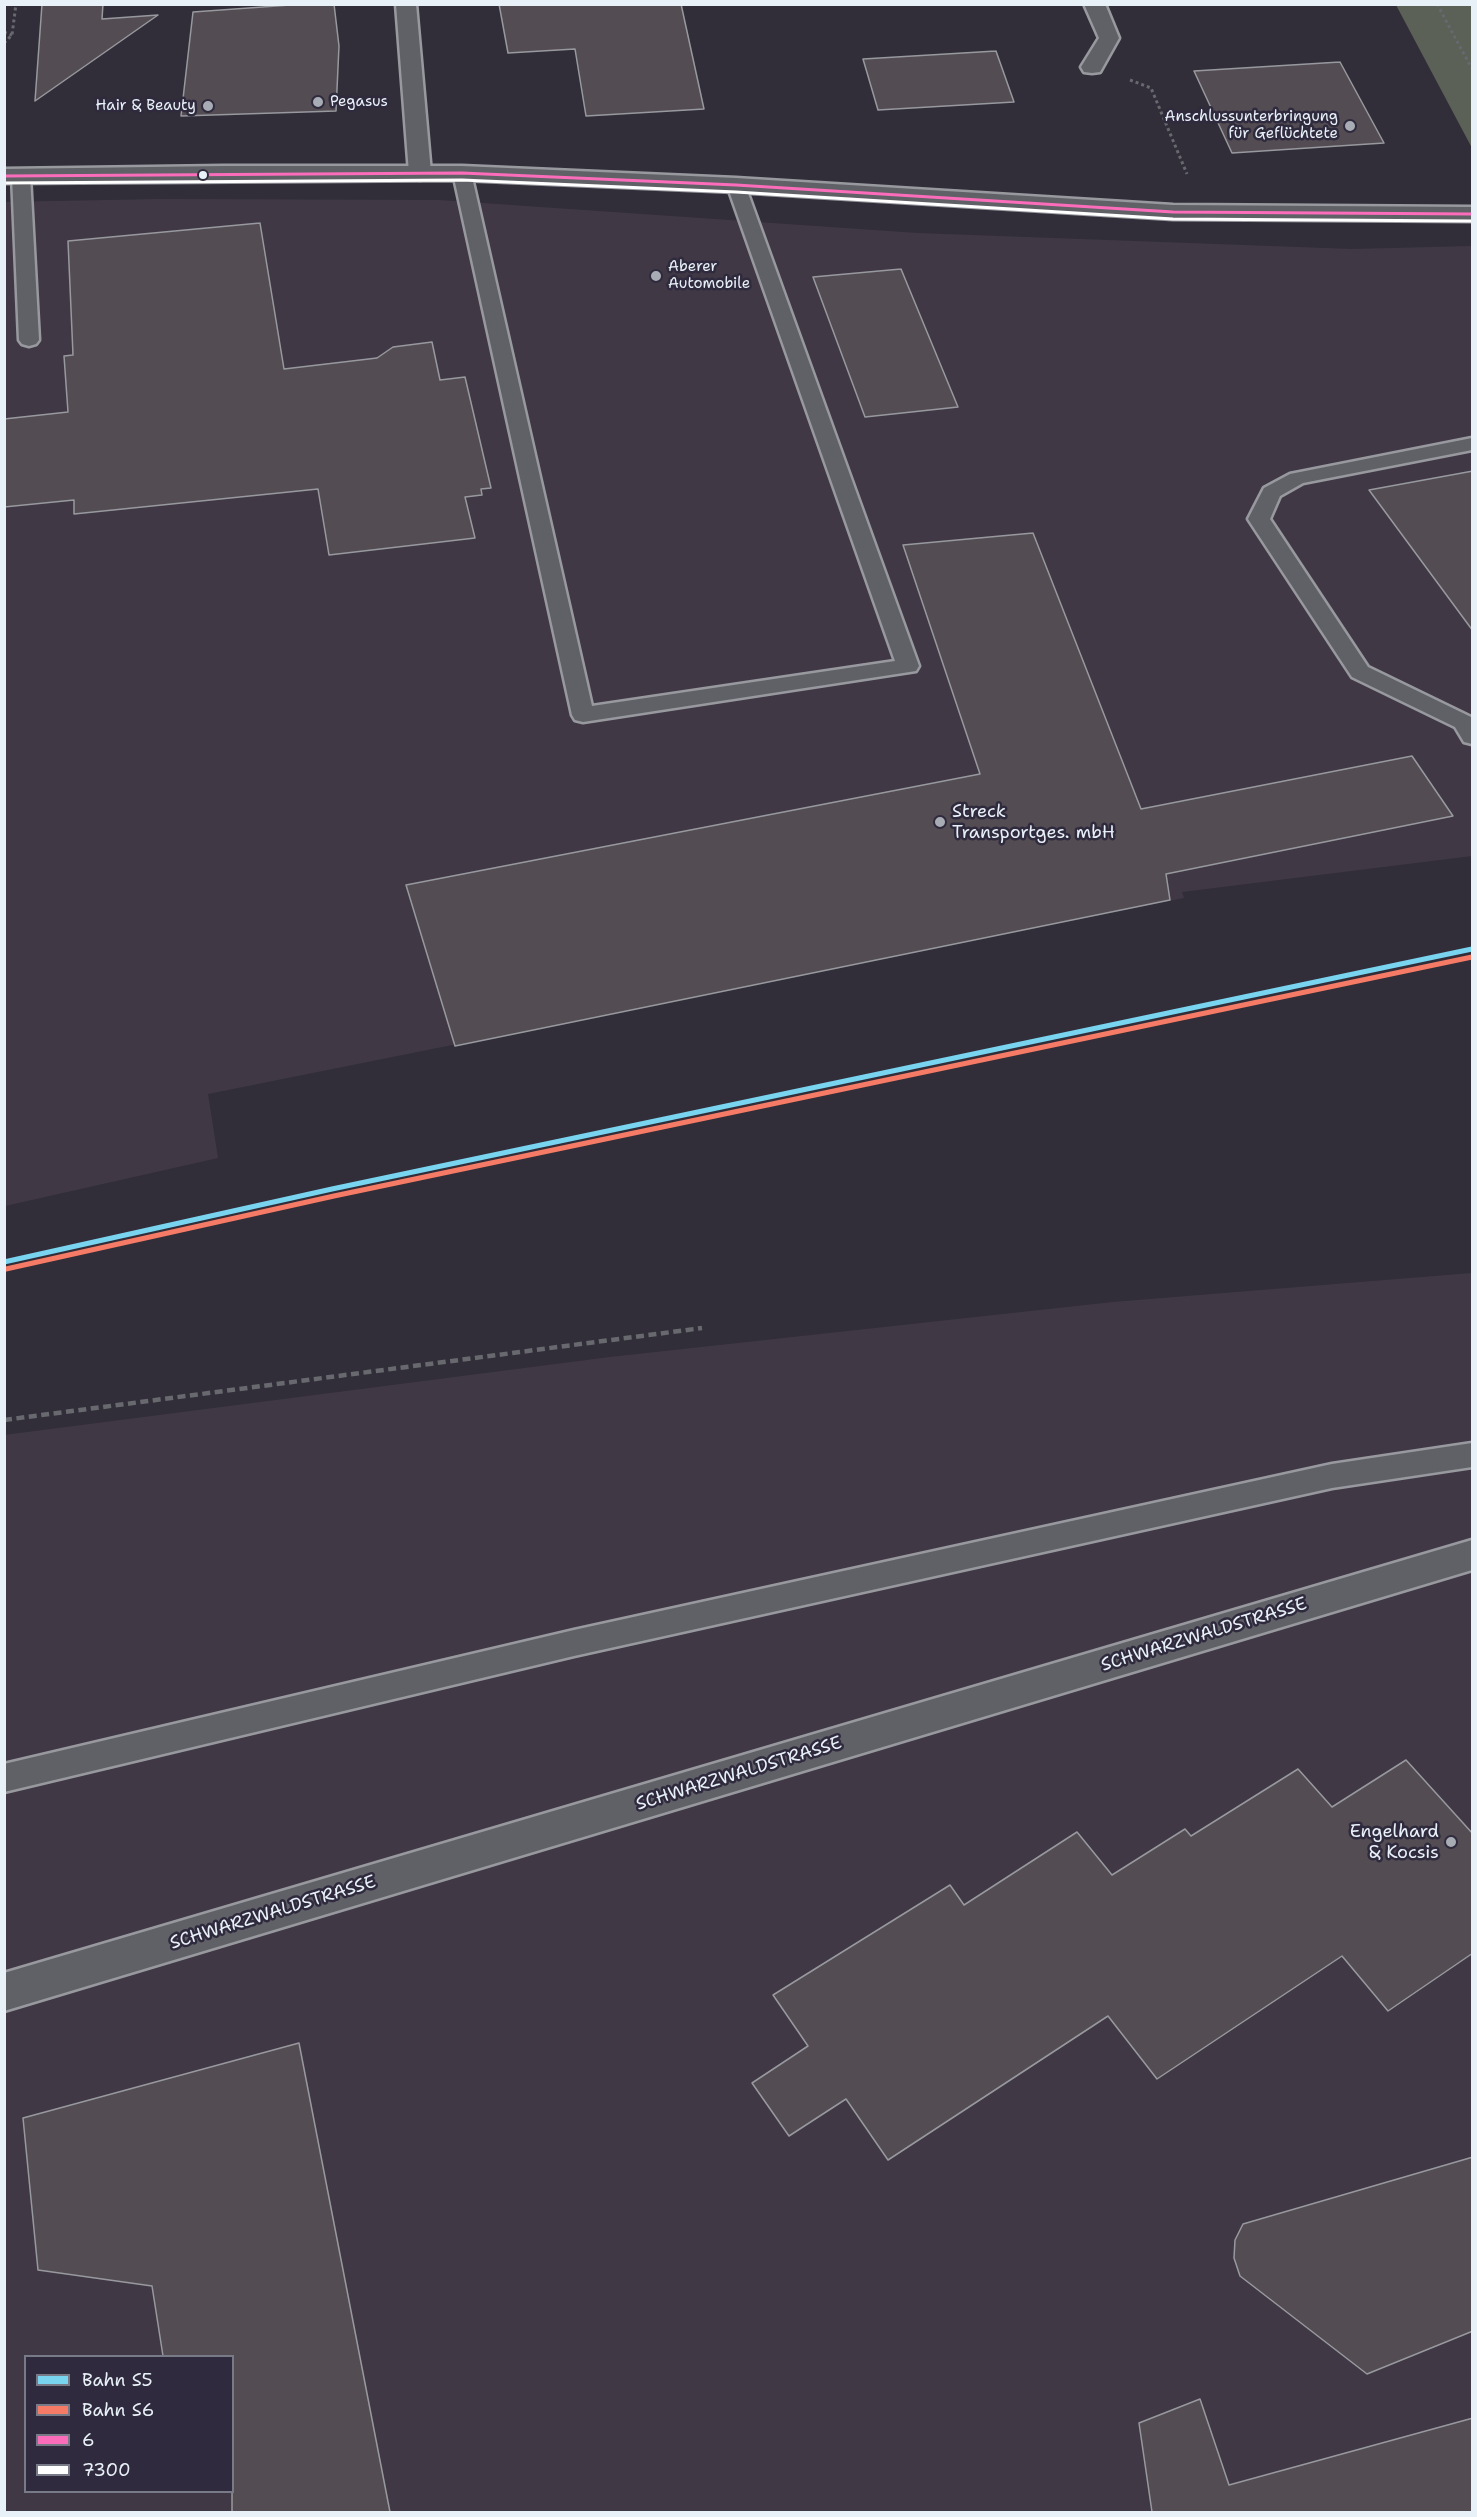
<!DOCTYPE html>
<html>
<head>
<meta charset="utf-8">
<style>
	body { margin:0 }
	#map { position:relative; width:1477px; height:2517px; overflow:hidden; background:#312e39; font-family:"Shantell Sans",sans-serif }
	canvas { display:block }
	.frame { position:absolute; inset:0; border:6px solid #e8f1f8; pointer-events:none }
	.legend { position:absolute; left:24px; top:2355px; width:210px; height:138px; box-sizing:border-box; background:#2f2a3d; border:2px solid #797a88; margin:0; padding:8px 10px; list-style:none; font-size:18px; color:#e8f1f8 }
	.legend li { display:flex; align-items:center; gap:12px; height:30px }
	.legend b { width:30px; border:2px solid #797a88 }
</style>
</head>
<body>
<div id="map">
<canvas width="1477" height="2517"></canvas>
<div class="frame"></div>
<ul class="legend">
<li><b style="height:8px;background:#79d4f0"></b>Bahn S5</li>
<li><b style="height:8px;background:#f67b66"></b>Bahn S6</li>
<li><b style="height:8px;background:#fb6dba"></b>6</li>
<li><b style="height:8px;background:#fff"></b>7300</li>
</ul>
</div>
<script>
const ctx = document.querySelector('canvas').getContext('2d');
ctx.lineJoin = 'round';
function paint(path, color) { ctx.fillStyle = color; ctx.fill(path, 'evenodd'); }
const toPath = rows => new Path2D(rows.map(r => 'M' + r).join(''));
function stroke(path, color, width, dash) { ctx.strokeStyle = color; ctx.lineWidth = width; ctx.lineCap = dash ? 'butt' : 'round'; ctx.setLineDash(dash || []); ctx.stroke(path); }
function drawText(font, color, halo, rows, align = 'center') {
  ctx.font = font + ' "Shantell Sans",sans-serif'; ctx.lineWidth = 5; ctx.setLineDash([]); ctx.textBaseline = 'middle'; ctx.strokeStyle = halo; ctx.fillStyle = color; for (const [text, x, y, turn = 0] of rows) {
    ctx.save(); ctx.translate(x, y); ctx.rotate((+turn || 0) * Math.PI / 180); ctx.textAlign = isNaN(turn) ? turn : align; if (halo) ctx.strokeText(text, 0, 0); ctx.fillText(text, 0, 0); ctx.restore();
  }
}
paint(toPath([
	[160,199,439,200,917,233,1352,249,1472,246,1472,856,1182,892,1184,898,208,1094,218,1158,5,1206,4,202],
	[1472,1273,1472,2512,5,2512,4,1435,610,1357,1113,1302],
	[26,2356,232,2356,232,2492,26,2492]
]), '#413846');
paint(toPath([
	[1396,5,1472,5,1472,148]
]), '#5b6157');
const building = toPath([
	[42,4,103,4,102,19,158,15,35,101,42,4],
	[304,4,334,4,339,46,336,111,181,116,193,12,304,4],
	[499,4,681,4,704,109,586,116,575,49,508,53,499,4],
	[996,51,1014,102,878,110,863,59,996,51],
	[1340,62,1384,143,1232,153,1194,71,1340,62],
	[260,223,284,369,377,358,393,347,432,342,440,380,465,377,491,488,481,489,482,495,465,497,475,538,329,555,318,489,74,514,74,500,4,507,4,419,68,412,64,356,73,355,68,241,260,223],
	[901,269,958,407,865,417,813,277,901,269],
	[1473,471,1473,631,1369,490,1473,471],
	[1033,533,1141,809,1412,756,1453,816,1166,874,1170,900,455,1046,406,885,980,774,903,545,1033,533],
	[1406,1760,1473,1834,1473,1953,1388,2011,1342,1956,1157,2079,1108,2016,888,2160,846,2099,789,2136,752,2083,808,2046,773,1995,950,1885,964,1905,1077,1832,1112,1875,1185,1829,1191,1836,1298,1769,1332,1807,1406,1760],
	[299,2043,390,2512,232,2512,232,2356,163,2356,152,2286,38,2270,23,2118,299,2043],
	[1473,2157,1473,2331,1367,2374,1240,2276,1234,2258,1235,2240,1243,2224,1473,2157],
	[1200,2399,1229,2485,1473,2418,1473,2512,1152,2512,1139,2423,1200,2399]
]);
paint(building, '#534d53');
stroke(building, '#98999f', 1.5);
const lane = toPath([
	[462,168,468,169,471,173,592,706,895,661,727,185,730,181,736,180,742,181,745,185,919,666,916,671,583,722,575,720,572,715,453,173,456,169,462,168],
	[21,171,27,172,30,176,39,340,36,344,29,346,22,344,19,340,12,176,15,172,21,171],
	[1472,438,1472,450,1303,483,1280,496,1270,519,1368,667,1471,717,1472,744,1464,742,1455,727,1352,677,1248,519,1264,488,1290,474,1472,438],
	[1472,1443,1472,1467,1332,1488,574,1656,4,1792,4,1764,574,1630,1332,1464,1472,1443]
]);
const street = toPath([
	[396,4,416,4,431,173,428,178,420,180,412,178,409,173,396,4],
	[1084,4,1105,4,1119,38,1100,72,1092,73,1084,72,1081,67,1099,38,1084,4]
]);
const secondary = toPath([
	[224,166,462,166,736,178,1173,205,1472,207,1472,221,1173,219,736,192,462,180,4,183,4,169,224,166],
	[1472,1540,1472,1570,4,2011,4,1973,1472,1540]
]);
stroke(lane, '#98999f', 5);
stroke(street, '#98999f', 5);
stroke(secondary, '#98999f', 5);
stroke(toPath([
	[1437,4,1472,69],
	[4,32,12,35],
	[4,43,12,35,16,4],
	[1130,80,1151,88,1187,174]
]), '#68686f', 3, [3, 3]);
paint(lane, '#606067');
paint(street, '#606067');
paint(secondary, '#606067');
stroke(toPath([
	[4,1420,702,1328]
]), '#68686f', 4.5, [8, 4.5]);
stroke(toPath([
	[4,176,462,173,736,185,1173,212,1472,214]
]), '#fb6dba', 3);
stroke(toPath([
	[4,183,462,180,736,192,1173,219,1472,221]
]), '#fff', 3);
stroke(toPath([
	[4,1262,332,1189,1472,949]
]), '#79d4f0', 5);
stroke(toPath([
	[6,1269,334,1196,1472,957]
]), '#f67b66', 5);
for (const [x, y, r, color] of [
	[318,102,6,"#a8adb5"],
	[208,106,6,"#a8adb5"],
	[1350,126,6,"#a8adb5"],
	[203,175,5,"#e8f1f8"],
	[656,276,6,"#a8adb5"],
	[940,822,6,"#a8adb5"],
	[1451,1842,6,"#a8adb5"]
]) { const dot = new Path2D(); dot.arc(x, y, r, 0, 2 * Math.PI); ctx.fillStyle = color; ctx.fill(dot); stroke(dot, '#2f2a3d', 2); }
drawText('15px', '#e8f1f8', '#2f2a3d', [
	["Pegasus",330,102],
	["Hair & Beauty",196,106,"right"],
	["Anschlussunterbringung",1338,117,"right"],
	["für Geflüchtete",1338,134,"right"],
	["Aberer",668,267],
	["Automobile",668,284]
], 'left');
drawText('18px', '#e8f1f8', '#2f2a3d', [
	["Streck",952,812],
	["Transportges. mbH",952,833],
	["Engelhard",1439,1832,"right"],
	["& Kocsis",1439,1853,"right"]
], 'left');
drawText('18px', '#e8f1f8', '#2f2a3d', [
	["SCHWARZWALDSTRASSE",1204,1635,-17],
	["SCHWARZWALDSTRASSE",739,1774,-17],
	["SCHWARZWALDSTRASSE",273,1913,-17]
]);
</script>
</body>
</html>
